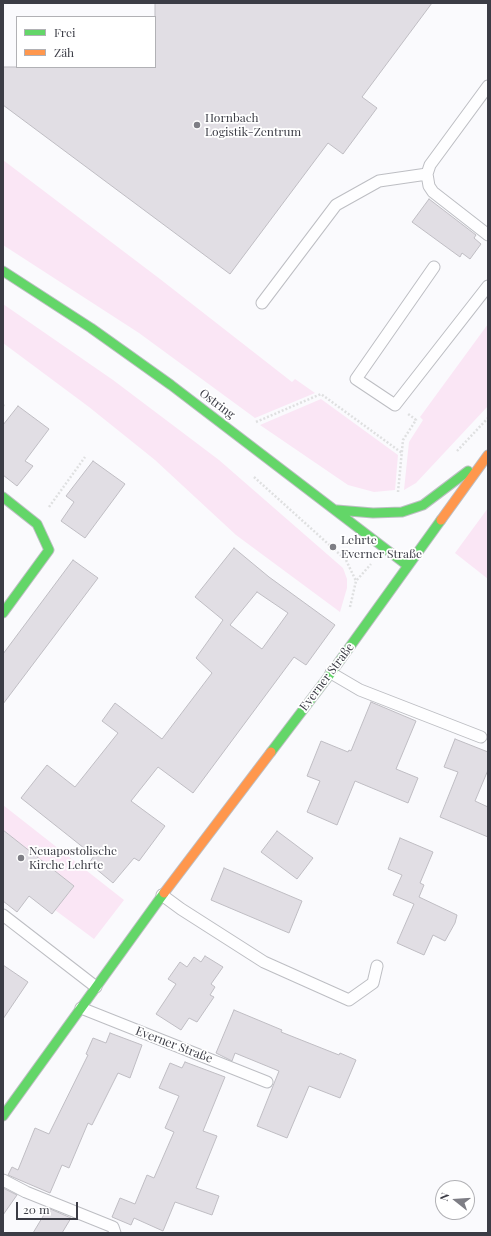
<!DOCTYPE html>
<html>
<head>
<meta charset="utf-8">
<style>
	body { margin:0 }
	#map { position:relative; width:491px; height:1236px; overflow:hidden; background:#fafafd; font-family:"Playfair Display",serif }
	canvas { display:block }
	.frame { position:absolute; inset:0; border:4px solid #3b3c45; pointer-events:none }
	.legend { position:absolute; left:16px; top:16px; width:140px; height:52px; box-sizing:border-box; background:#fff; border:1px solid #b1b1b5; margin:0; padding:5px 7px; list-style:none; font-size:12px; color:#3b3c45 }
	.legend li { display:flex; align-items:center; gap:8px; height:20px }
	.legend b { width:20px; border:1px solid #b1b1b5 }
	.north { position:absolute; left:435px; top:1180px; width:40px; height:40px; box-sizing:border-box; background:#fff; border:1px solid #b1b1b5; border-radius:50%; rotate:287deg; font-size:11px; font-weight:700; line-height:16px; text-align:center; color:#3b3c45 }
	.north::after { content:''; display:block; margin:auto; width:14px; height:18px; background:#7e7e85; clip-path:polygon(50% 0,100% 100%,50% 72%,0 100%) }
	.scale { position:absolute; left:16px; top:1202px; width:62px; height:18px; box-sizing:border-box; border:2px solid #3b3c45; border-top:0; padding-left:5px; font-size:12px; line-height:14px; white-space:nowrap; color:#3b3c45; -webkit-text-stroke:3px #fff; paint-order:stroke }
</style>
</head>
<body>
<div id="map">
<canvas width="491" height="1236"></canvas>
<div class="frame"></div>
<ul class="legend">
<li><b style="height:5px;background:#63d668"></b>Frei</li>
<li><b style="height:5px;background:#ff974d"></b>Zäh</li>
</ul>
<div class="north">N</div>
<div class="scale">20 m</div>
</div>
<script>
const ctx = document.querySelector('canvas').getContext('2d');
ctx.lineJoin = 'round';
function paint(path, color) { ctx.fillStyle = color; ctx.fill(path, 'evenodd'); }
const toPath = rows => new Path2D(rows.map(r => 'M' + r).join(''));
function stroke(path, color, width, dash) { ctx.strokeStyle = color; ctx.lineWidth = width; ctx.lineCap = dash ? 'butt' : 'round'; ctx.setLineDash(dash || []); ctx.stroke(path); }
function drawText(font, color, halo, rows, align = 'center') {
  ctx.font = font + ' "Playfair Display",serif'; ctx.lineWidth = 3.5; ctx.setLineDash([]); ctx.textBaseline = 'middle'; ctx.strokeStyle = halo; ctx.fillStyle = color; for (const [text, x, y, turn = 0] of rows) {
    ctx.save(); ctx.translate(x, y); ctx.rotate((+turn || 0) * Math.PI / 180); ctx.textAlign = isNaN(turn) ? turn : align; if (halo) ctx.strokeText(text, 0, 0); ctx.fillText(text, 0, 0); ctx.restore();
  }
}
paint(toPath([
	[3,160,160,279,292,382,295,379,315,393,255,418,139,333,3,245],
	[3,304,113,380,219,460,343,568,347,579,347,588,340,612,236,535,155,460,89,407,3,343],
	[488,324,488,406,416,483,404,490,409,442,423,420,420,417],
	[321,399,398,455,395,490,374,492,348,485,260,425],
	[488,508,488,579,455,553],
	[3,805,124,900,94,939,55,910,74,886,3,830]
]), '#fae6f5');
const building = toPath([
	[155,3,432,3,362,97,377,108,343,154,328,143,230,274,3,105,3,67,155,67,155,3],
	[429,199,476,235,474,238,481,244,470,259,462,253,460,257,412,222,429,199],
	[18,406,49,429,25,461,33,466,17,486,3,475,3,425,18,406],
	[93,461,125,484,85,538,61,521,74,502,66,496,93,461],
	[234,548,269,577,335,625,306,665,294,657,193,793,158,767,131,801,165,826,139,861,134,858,113,883,89,863,94,856,21,798,47,765,75,787,118,733,102,721,115,703,162,739,212,673,196,658,223,620,195,597,234,548],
	[257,592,288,613,262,649,230,625,257,592],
	[73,560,98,578,3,704,3,654,73,560],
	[371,702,416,721,396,769,418,778,408,803,355,781,337,825,307,812,320,781,307,776,321,741,348,752,349,750,351,751,371,702],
	[455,739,488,752,488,770,475,801,488,807,488,837,440,817,458,772,444,767,455,739],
	[3,830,74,886,52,914,29,896,17,912,3,901,3,830],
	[277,831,313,858,297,879,261,852,277,831],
	[400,838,433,852,420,883,424,885,419,897,457,915,455,923,445,941,433,935,424,955,397,943,414,904,393,895,402,875,388,869,400,838],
	[224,868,302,901,289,933,211,900,224,868],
	[205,956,223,967,211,984,215,987,210,995,214,997,197,1022,189,1018,181,1030,156,1014,176,984,168,979,180,962,187,967,194,957,201,962,205,956],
	[3,965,28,982,3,1019,3,965],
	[234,1010,282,1030,281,1032,339,1055,340,1053,356,1060,340,1098,309,1086,287,1138,257,1126,279,1071,235,1053,232,1061,216,1053,234,1010],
	[110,1033,142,1045,130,1078,118,1073,92,1125,88,1123,69,1168,62,1165,50,1193,8,1175,12,1167,18,1170,35,1128,49,1134,88,1055,86,1054,93,1038,106,1043,110,1033],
	[185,1062,225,1077,203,1131,217,1136,196,1188,219,1196,212,1215,175,1202,163,1231,134,1218,131,1225,112,1217,120,1198,135,1204,147,1175,154,1178,174,1132,165,1128,179,1096,159,1088,170,1063,182,1068,185,1062],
	[3,1188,17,1195,3,1215,3,1188],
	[48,1208,71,1218,62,1233,33,1233,48,1208]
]);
paint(building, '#e1dee4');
stroke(building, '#bfbdc3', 1);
const lane = toPath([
	[488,86,430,165,427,174,429,186,433,192,488,235],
	[434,267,356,379,395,405,488,286],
	[262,303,336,205,379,181,427,174],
	[331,673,360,690,481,737],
	[162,895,181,909,264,962,349,1000,373,983,377,966],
	[3,915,96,987],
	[81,1008,267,1082],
	[3,1180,26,1192,113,1227,115,1233]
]);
const fast = toPath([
	[3,271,91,328,171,385,408,566],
	[3,497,37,524,49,550,3,613],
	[337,510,373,513,402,512,423,505,468,471],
	[271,752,331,673,441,520],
	[3,1116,164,893]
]);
const slow = toPath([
	[441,520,488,455],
	[164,893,271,752]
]);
stroke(lane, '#bdbec3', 13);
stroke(fast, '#bdbec3', 11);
stroke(slow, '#bdbec3', 11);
stroke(toPath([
	[3,406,5,403],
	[256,422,321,394,402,453],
	[457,451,488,418],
	[254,477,346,560,356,581],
	[398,492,403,440,416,420,407,413],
	[49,507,85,457],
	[350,607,356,581,371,564]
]), '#dfe0e1', 2.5, [2, 2]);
stroke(lane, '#fefeff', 11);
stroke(fast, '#63d668', 9);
stroke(slow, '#ff974d', 9);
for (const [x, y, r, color] of [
	[197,125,4,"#7e7e85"],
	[333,547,4,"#7e7e85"],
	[21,858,4,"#7e7e85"]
]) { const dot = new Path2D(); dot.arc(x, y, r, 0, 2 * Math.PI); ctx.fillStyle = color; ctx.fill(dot); stroke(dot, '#fff', 1.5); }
drawText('12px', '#3b3c45', '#fff', [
	["Hornbach",205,118],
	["Logistik-Zentrum",205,132],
	["Lehrte",341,540],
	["Everner Straße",341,554],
	["Neuapostolische",29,851],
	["Kirche Lehrte",29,865]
], 'left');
drawText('12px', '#3b3c45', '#fff', [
	["Ostring",217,404,37],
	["Everner Straße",327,677,-53],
	["Everner Straße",174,1045,21]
]);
</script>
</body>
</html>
